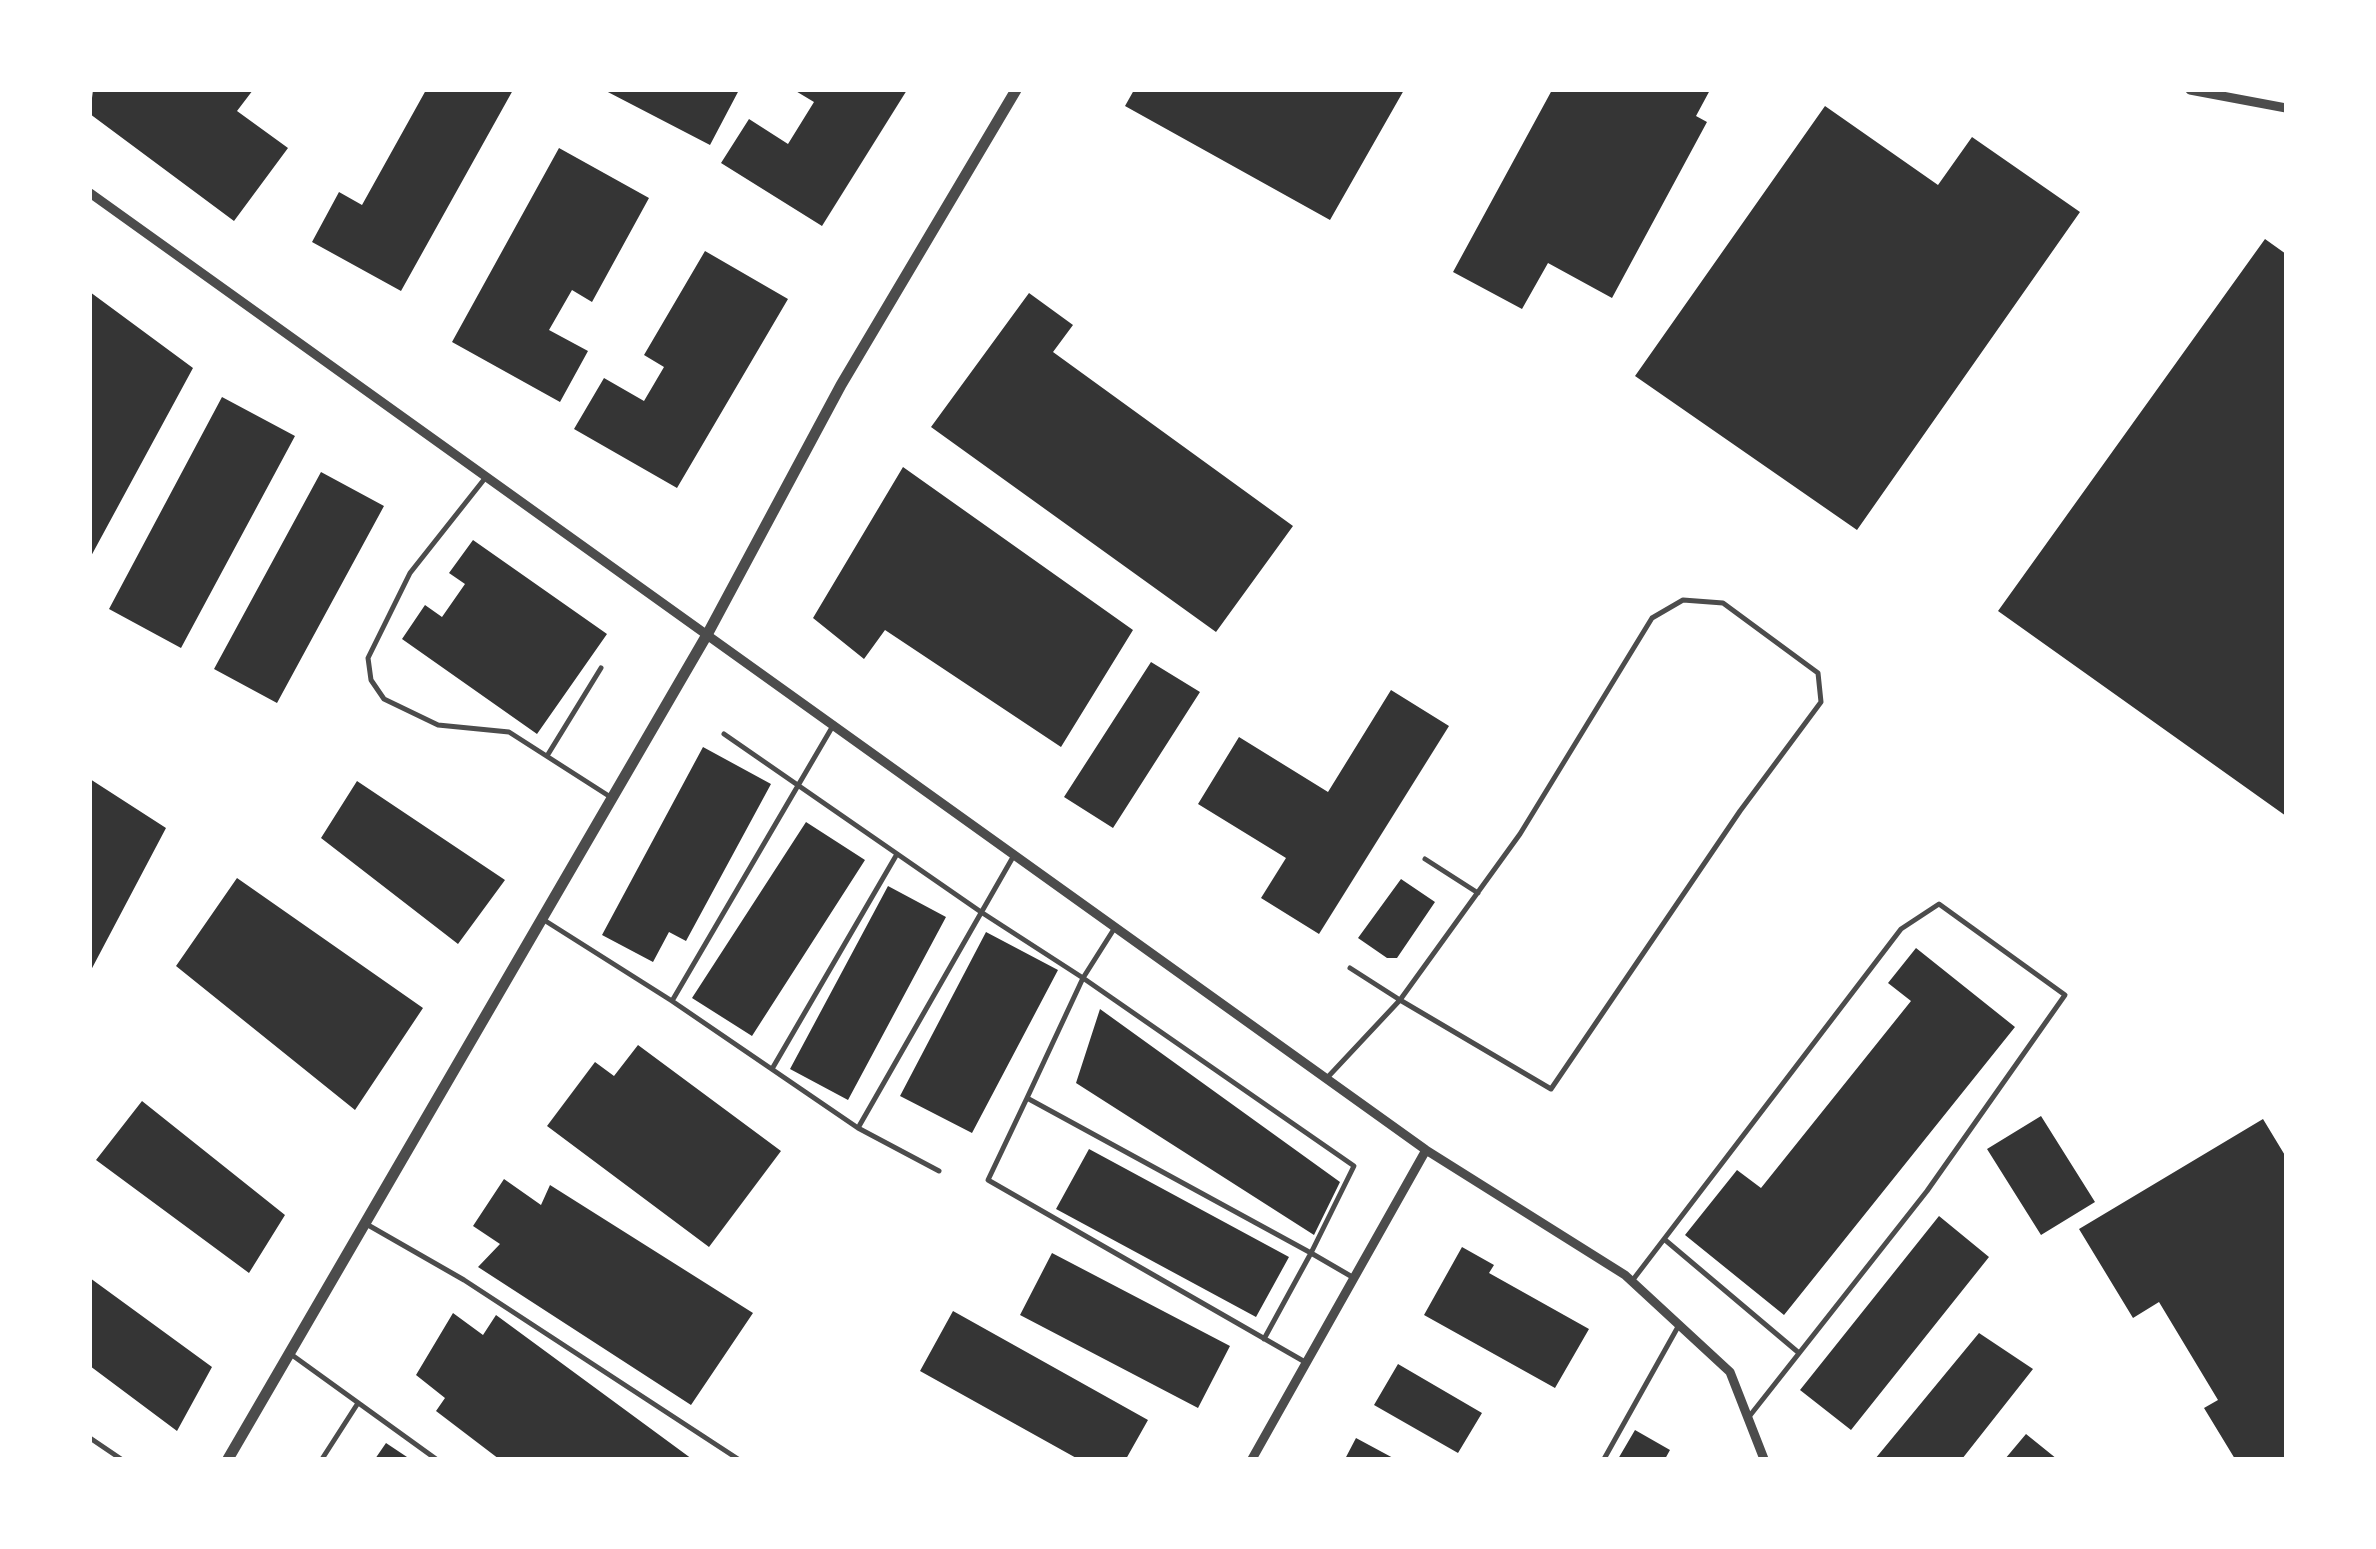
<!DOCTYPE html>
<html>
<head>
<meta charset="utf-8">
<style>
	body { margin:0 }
	#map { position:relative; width:2376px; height:1549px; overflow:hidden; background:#fff; font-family:Raleway,sans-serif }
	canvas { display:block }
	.frame { position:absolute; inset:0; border:92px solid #fff; pointer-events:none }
</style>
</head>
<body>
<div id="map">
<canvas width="2376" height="1549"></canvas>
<div class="frame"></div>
</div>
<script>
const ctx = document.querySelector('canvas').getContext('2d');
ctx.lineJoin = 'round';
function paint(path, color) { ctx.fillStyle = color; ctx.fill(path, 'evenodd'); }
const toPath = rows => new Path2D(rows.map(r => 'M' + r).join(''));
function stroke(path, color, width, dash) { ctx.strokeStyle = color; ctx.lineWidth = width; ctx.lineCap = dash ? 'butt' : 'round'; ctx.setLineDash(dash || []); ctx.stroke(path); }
paint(toPath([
	[93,90,253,90,237,111,288,148,234,221,90,114],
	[426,90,513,90,401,291,312,242,339,192,362,205],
	[604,90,739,90,710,145],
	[794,90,907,90,822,226,721,163,749,119,788,144,814,102],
	[1134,90,1404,90,1330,220,1125,106],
	[1552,90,1710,90,1696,116,1707,122,1612,298,1548,263,1522,309,1453,272],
	[1825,106,1938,185,1972,137,2080,212,1857,530,1635,376],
	[559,148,649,198,592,302,572,290,549,330,588,351,560,402,452,342],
	[2265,239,2286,254,2286,816,1998,611],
	[705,251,788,299,677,488,574,429,604,378,644,401,664,367,644,355],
	[90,292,193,368,90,558],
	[1029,293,1073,325,1053,352,1293,526,1216,632,931,427],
	[222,397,295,436,181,648,109,609],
	[903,467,1133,630,1061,747,885,630,864,659,813,618],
	[321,472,384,506,277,703,214,669],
	[473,540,607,634,537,734,402,639,425,605,442,617,465,584,449,573],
	[1151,662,1200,692,1113,828,1064,797],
	[1391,690,1449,726,1319,934,1261,898,1286,858,1198,804,1239,737,1328,792],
	[703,747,771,784,686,941,669,932,653,962,602,935],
	[90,779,166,828,90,972],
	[357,781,505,880,458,944,321,838],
	[806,822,865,860,752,1036,692,998],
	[237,878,423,1008,355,1110,176,966],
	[1401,879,1435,902,1397,958,1387,958,1358,938],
	[888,886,946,917,848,1100,790,1069],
	[986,932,1058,970,972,1133,900,1096],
	[1916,948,2015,1027,1784,1315,1685,1235,1737,1170,1761,1188,1911,1001,1888,983],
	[1100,1009,1340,1182,1314,1235,1076,1083],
	[638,1045,781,1151,709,1247,547,1126,595,1062,614,1076],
	[142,1101,285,1215,249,1273,96,1160],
	[2041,1116,2095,1202,2041,1235,1987,1149],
	[2263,1119,2286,1157,2286,1459,2235,1459,2204,1408,2218,1400,2159,1302,2133,1318,2079,1229],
	[1089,1149,1289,1257,1256,1317,1056,1209],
	[504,1179,541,1205,550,1185,753,1313,691,1405,478,1267,500,1244,473,1226],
	[1939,1216,1989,1257,1851,1430,1800,1390],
	[1462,1247,1494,1265,1489,1273,1589,1329,1555,1388,1424,1315],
	[1052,1253,1230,1346,1198,1408,1020,1315],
	[90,1278,212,1367,177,1431,90,1366],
	[953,1311,1148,1420,1126,1459,1078,1459,920,1371],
	[453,1313,483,1335,496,1315,692,1459,499,1459,436,1411,445,1398,416,1375],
	[1979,1333,2033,1369,1962,1459,1875,1459],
	[1398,1364,1482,1413,1458,1453,1374,1405],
	[1635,1430,1670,1450,1665,1459,1618,1459],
	[2026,1434,2057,1459,2005,1459],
	[1356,1438,1395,1459,1345,1459],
	[386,1443,410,1459,375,1459]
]), '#353535');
stroke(toPath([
	[486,477,410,573,368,658,371,680,384,699,438,725,509,732,612,798],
	[834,724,672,1001,858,1128,1013,857],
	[724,734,981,912,1083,978,1114,929],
	[547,756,601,668],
	[1425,859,1478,893],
	[544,920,672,1001],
	[772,1069,897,854],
	[1326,1079,1400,1000,1520,834,1652,618,1683,600,1723,603,1818,673,1821,702,1740,811,1551,1089,1400,1000,1350,968],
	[1027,1098,988,1180,1305,1362],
	[858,1128,939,1171],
	[368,1225,464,1280,738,1459],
	[1664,1239,1799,1353],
	[1632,1281,1901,929,1939,904,2065,995,1927,1191,1748,1418],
	[1264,1339,1311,1253,1354,1166,1083,978,1027,1098,1311,1253,1354,1278],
	[292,1355,436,1459],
	[90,1438,121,1459],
	[322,1459,358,1403],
	[1604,1459,1679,1325]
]), '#4c4c4c', 5);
stroke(toPath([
	[2190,90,2286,108],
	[90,193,1426,1150,1625,1275,1730,1372,1764,1459],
	[1252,1459,1426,1150]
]), '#4c4c4c', 9);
stroke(toPath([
	[228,1459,708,633,841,385,1016,90]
]), '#4c4c4c', 11);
</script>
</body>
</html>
